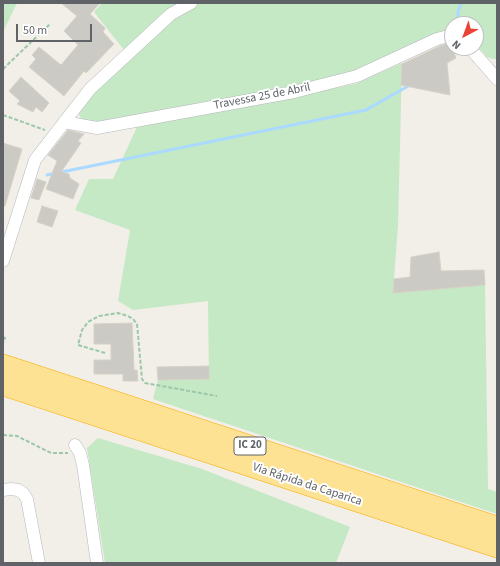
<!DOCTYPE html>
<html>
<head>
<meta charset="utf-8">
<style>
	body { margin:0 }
	#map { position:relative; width:500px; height:566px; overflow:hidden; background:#f1efe8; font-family:"Source Sans 3",sans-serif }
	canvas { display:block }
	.frame { position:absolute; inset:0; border:4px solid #5f6368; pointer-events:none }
	.north { position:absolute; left:444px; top:16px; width:40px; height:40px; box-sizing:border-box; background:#fff; border:1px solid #bfc1c3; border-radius:50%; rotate:221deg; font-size:11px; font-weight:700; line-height:16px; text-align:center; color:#5f6368 }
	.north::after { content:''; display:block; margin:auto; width:14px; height:18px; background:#ea4335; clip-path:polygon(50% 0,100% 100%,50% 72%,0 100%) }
	.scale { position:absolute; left:16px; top:24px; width:76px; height:18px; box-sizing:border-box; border:2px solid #5f6368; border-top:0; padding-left:5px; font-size:12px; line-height:14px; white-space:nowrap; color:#5f6368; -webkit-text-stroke:3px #fff; paint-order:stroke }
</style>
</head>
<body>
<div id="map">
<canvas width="500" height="566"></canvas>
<div class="frame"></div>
<div class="north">N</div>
<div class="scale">50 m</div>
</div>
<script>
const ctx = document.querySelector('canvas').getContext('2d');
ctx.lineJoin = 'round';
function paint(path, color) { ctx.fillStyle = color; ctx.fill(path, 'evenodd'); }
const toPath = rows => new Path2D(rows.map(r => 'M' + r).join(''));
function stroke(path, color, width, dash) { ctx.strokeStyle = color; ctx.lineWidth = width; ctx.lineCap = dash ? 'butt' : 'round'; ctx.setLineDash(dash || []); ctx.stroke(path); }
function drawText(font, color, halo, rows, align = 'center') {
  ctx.font = font + ' "Source Sans 3",sans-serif'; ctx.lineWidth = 4; ctx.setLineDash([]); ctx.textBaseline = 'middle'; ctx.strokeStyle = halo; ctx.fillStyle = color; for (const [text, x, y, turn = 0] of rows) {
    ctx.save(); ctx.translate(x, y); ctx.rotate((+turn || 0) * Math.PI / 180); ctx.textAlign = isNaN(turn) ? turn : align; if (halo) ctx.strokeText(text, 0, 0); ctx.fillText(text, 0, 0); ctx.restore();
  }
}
paint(toPath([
	[3,3,17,3,3,32],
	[102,3,180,3,161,15,124,50,94,12],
	[200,3,497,3,497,59,493,59,487,57,476,44,476,24,452,24,452,30,348,75,102,125,82,120,79,114,79,109,82,104,175,18],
	[402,63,398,225,393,293,485,285,488,489,497,492,497,514,153,399,158,380,209,379,208,301,133,310,118,301,130,230,75,210,89,179,113,179,137,127,355,84],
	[98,438,202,469,350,527,336,563,105,563,87,448]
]), '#c5e8c5');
stroke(toPath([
	[458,24,458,12,461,3],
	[47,175,366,110,410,85]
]), '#aadaff', 3);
const building = toPath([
	[61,3,100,3,90,14,105,28,103,32,114,44,86,73,84,71,64,96,29,67,36,59,32,55,39,47,61,65,78,45,64,31,77,16,61,3],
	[450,43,456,58,447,63,450,95,401,85,402,64,440,46,450,43],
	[21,77,49,103,42,112,36,107,33,112,17,104,20,101,9,91,21,77],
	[68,130,84,134,78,141,81,143,61,172,69,174,70,178,79,184,73,199,46,189,57,161,48,155,68,130],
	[3,143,22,149,5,206,3,206,3,143],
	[37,179,46,182,39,200,31,198,37,179],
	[42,206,58,211,52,227,37,222,42,206],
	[439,252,441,271,484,270,485,285,393,293,394,279,410,277,411,257,439,252],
	[132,323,134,370,137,370,138,381,123,381,123,374,94,374,94,360,111,360,111,344,94,344,94,324,132,323],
	[209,366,209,379,158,380,157,367,209,366]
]);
paint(building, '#cccac5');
stroke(building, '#d6d1c6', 1);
const street = toPath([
	[470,48,497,79],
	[64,122,97,128,294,92,357,76,437,39,452,35],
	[3,261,35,160,90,89,171,14,191,3],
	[75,445,80,453,83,465,97,563],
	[3,490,11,489,18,490,23,493,27,499,39,563]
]);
const highway = toPath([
	[3,365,497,527],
	[3,385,497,547]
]);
stroke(street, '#b5b8bc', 13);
stroke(highway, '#f9ab00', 22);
stroke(toPath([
	[3,69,50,24],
	[3,115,45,130],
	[3,337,5,338,3,343],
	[105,353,78,345,82,330,88,322,99,316,118,313,128,316,133,319,137,324,142,379,145,383,217,396],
	[3,435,17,436,51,453,68,453]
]), '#9cc7a9', 2, [4, 2]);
stroke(street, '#fff', 12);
stroke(highway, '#fde293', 21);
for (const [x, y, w] of [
	[250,446,32]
]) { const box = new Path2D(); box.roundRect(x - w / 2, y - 9, w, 18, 3); ctx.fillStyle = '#fff'; ctx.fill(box); stroke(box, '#5f6368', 1); }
drawText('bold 11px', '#5f6368', null, [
	["IC 20",250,446]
]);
drawText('12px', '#5f6368', '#fff', [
	["Travessa 25 de Abril",262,97,-11],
	["Via Rápida da Caparica",307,485,18]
]);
</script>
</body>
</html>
